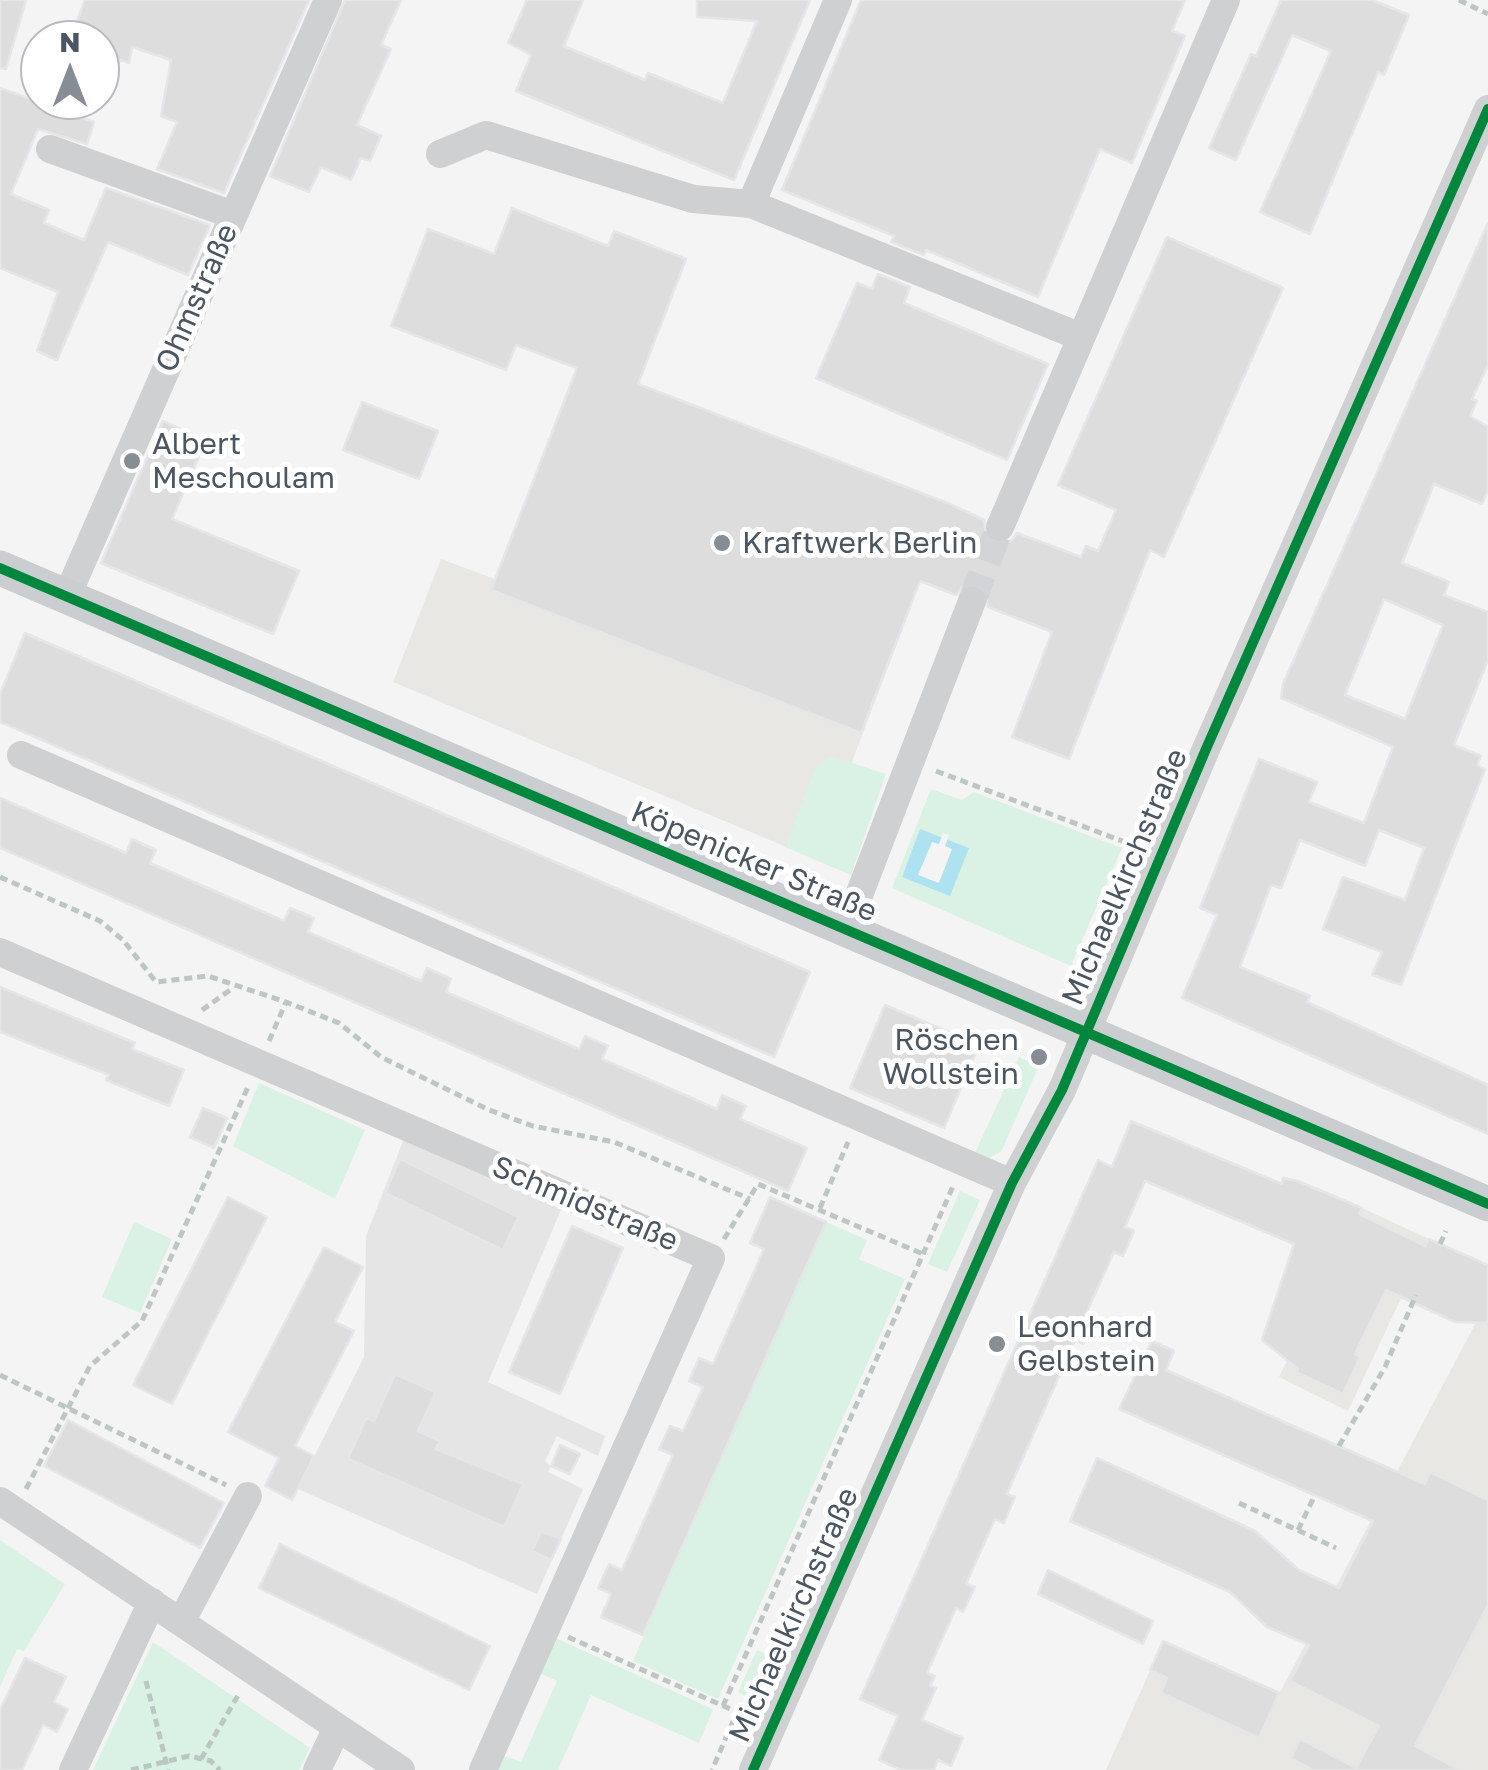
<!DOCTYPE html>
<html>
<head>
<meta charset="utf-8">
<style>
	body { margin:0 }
	#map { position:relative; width:1488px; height:1770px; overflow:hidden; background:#f4f4f4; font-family:"Golos Text",sans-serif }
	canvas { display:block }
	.north { position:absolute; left:20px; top:20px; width:100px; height:100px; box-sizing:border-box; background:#fff; border:2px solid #b7bbc0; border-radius:50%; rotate:0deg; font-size:28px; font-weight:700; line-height:40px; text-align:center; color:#4a5661 }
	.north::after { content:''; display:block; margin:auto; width:35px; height:45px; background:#868d94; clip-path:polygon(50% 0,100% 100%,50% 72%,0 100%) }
</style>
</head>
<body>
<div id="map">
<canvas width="1488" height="1770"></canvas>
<div class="north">N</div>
</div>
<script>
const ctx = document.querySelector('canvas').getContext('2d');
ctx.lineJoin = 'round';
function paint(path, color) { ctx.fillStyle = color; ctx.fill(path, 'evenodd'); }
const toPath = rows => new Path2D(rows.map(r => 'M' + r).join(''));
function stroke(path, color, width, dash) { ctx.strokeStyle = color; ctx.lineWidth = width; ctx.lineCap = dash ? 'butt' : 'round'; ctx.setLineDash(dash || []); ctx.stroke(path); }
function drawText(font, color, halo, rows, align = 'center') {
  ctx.font = font + ' "Golos Text",sans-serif'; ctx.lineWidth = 10; ctx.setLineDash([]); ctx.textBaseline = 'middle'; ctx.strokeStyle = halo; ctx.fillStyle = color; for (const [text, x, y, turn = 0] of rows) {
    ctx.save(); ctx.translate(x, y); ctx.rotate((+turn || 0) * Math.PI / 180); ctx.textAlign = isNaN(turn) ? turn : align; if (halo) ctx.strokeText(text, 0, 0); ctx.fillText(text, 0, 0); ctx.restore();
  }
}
paint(toPath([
	[950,504,815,859,393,682,441,559,495,579],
	[1362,1208,1429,1239,1348,1411,1279,1377],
	[1488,1300,1488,1770,1106,1770,1163,1641,1280,1692]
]), '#e8e7e3');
paint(toPath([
	[405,1136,563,1205,488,1382,605,1436,598,1456,557,1436,545,1461,551,1466,548,1472,583,1489,537,1594,298,1489,364,1357,366,1236]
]), '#e6e5e6');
paint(toPath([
	[831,756,886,774,851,875,785,847,816,766],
	[931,789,962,800,974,792,1122,848,1071,966,892,888],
	[1019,1057,1039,1066,1001,1152,986,1159,974,1155],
	[259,1083,365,1130,335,1199,233,1146],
	[960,1191,980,1200,947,1272,928,1264],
	[134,1222,172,1239,140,1313,102,1297],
	[826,1222,867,1240,859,1259,905,1279,718,1699,633,1661],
	[0,1540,65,1584,24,1651,17,1649,0,1687],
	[553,1637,713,1709,699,1743,591,1695,558,1770,494,1770,501,1755,521,1762,557,1681,537,1672],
	[153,1642,310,1748,299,1770,93,1770],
	[757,1650,776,1658,757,1701,738,1692]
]), '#d9f2e3');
paint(toPath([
	[920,829,969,848,950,896,902,877]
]), '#aee2f0');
paint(toPath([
	[943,833,949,835,945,846,952,849,939,883,918,875,932,842,939,844]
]), '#f4f4f4');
const building = toPath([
	[0,0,26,0,6,69,0,68,0,0],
	[85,0,309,0,224,193,157,169,177,122,161,116,171,60,132,47,129,63,120,60,100,108,100,40,70,40,85,0],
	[345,0,401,0,381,45,391,49,357,125,381,136,370,161,361,158,351,180,321,167,309,192,270,176,345,0],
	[527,0,583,0,564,46,645,80,648,73,723,103,757,21,697,17,697,0,810,0,734,180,516,91,531,55,508,43,527,0],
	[861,0,1185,0,1172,31,1185,36,1132,163,1100,149,1038,297,926,250,924,255,891,242,894,236,782,190,861,0],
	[1281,0,1372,0,1409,15,1384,75,1378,72,1310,234,1260,212,1331,51,1292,35,1236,160,1209,148,1251,54,1256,56,1281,0],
	[0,88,94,122,87,144,38,129,11,194,49,210,44,223,84,240,106,188,210,225,188,275,108,242,57,360,37,351,58,292,0,268,0,88],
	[512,208,608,246,614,231,686,259,638,384,950,504,984,520,986,537,994,543,1010,542,1017,533,1081,557,1086,546,1098,551,1116,510,1058,485,1167,237,1283,288,1164,557,1150,550,1069,759,1012,737,1052,632,988,607,986,591,977,584,962,587,956,595,920,581,861,733,491,590,577,368,516,345,506,370,391,326,428,229,494,254,512,208],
	[1488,223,1488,365,1472,399,1477,401,1470,416,1488,427,1488,490,1482,504,1434,484,1402,563,1449,582,1444,595,1488,612,1488,660,1454,745,1481,756,1477,765,1485,769,1401,985,1372,975,1382,952,1323,929,1343,877,1405,900,1424,848,1379,830,1365,866,1300,840,1281,888,1271,885,1240,967,1310,996,1307,1002,1488,1085,1488,1134,1182,998,1217,915,1200,908,1259,759,1317,782,1309,802,1364,823,1393,747,1281,698,1283,684,1488,223],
	[1384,599,1443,625,1405,719,1345,695,1384,599],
	[878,274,910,287,904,303,1048,364,1007,460,816,378,857,283,872,289,878,274],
	[362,402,438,431,419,479,343,450,362,402],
	[163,421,206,440,172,519,299,571,273,634,101,563,163,421],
	[25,633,810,972,774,1057,0,722,0,694,25,633],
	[0,798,126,853,132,839,156,850,150,863,284,921,290,908,314,918,308,932,421,981,427,968,451,979,446,992,579,1049,585,1036,608,1046,602,1059,717,1109,722,1095,746,1106,740,1119,807,1148,788,1191,0,848,0,798],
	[0,987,135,1043,132,1049,184,1070,169,1106,106,1080,109,1075,0,1032,0,987],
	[885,1005,979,1045,944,1128,850,1088,885,1005],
	[203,1108,227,1118,214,1148,190,1137,203,1108],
	[1131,1121,1282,1184,1283,1178,1298,1181,1362,1208,1359,1214,1425,1246,1429,1239,1488,1265,1488,1323,1455,1322,1386,1290,1355,1354,1360,1357,1343,1394,1296,1372,1298,1369,1262,1340,1294,1244,1145,1181,1125,1227,1134,1231,1123,1256,1114,1252,1085,1316,1094,1319,1083,1344,1075,1340,1007,1494,1015,1497,1004,1523,995,1519,966,1584,975,1587,963,1612,956,1608,927,1673,935,1676,930,1686,936,1688,922,1720,963,1738,951,1766,938,1760,934,1770,901,1770,879,1760,898,1716,860,1699,1098,1160,1112,1167,1131,1121],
	[400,1159,518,1217,503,1250,385,1193,400,1159],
	[228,1197,267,1217,172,1404,133,1385,228,1197],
	[770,1197,826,1222,643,1635,601,1617,611,1594,598,1588,609,1564,622,1570,673,1455,659,1449,670,1426,683,1431,703,1387,689,1381,699,1358,713,1364,764,1249,750,1243,770,1197],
	[572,1226,623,1248,560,1394,509,1372,572,1226],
	[324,1247,363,1267,335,1322,354,1331,295,1446,314,1456,292,1500,265,1486,279,1458,228,1432,324,1247],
	[1152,1341,1174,1351,1166,1370,1425,1484,1430,1472,1488,1500,1488,1605,1415,1746,1460,1770,1313,1770,1291,1758,1300,1739,1356,1768,1379,1726,1290,1681,1309,1645,1267,1627,1230,1592,1070,1521,1097,1458,1255,1531,1299,1570,1339,1588,1373,1521,1119,1409,1152,1341],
	[395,1374,436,1392,418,1431,440,1441,436,1449,523,1484,504,1527,348,1459,366,1418,374,1421,395,1374],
	[68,1420,224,1503,200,1548,44,1466,68,1420],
	[560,1445,580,1454,570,1474,551,1466,560,1445],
	[541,1531,561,1539,551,1560,532,1551,541,1531],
	[280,1544,490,1646,469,1690,259,1588,280,1544],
	[1048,1570,1153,1621,1143,1644,1038,1594,1048,1570],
	[1163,1641,1279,1693,1259,1738,1161,1693,1167,1678,1150,1670,1163,1641],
	[25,1658,66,1677,54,1702,68,1709,57,1732,43,1725,22,1770,0,1770,0,1710,25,1658]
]);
paint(building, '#ddddde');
stroke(building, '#e5e6e7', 2.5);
stroke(toPath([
	[972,601,1000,527]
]), '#d2d4d7', 28, [28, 14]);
stroke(toPath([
	[1459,0,1488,14],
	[936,771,1130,844],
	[0,877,100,921,123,940,156,982,208,976,286,1002,339,1023,381,1057,489,1110,533,1126,614,1142,750,1199],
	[202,1010,233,988],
	[269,1041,286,1002],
	[820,1208,848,1142],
	[724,1239,758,1184,923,1254],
	[1440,1244,1446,1231],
	[0,1375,226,1485],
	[1339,1446,1385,1367,1416,1295],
	[26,1489,90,1366,142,1321,248,1087],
	[1239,1503,1336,1548],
	[1298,1530,1315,1495],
	[568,1637,737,1712,712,1770],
	[146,1681,168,1770],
	[723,1706,954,1184],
	[201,1759,240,1692],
	[131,1770,189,1756,211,1761,220,1770]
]), '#bcc7c4', 5, [8, 5]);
stroke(toPath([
	[50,149,233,215],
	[440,154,486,135,693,199,751,204,1081,337],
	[751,204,838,0],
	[1000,527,1226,0],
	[67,596,328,0],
	[21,755,1012,1183],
	[846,929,972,601],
	[0,952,711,1258,483,1770],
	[0,1501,401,1770],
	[181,1622,248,1496],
	[73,1770,152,1602],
	[317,1770,337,1728],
	[753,1770,1012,1183,1062,1090,1206,749,1488,109]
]), '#ced0d2', 28);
stroke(toPath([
	[0,568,1488,1204]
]), '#caced1', 35);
stroke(toPath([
	[0,568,1488,1204],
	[753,1770,1012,1183,1062,1090,1206,749,1488,109]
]), '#00873e', 10);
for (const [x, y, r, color] of [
	[132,461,10,"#868d94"],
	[722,543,10,"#868d94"],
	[1039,1057,10,"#868d94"],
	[997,1344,10,"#868d94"]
]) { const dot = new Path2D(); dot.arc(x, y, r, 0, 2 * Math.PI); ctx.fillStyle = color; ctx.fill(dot); stroke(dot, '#fff', 4); }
drawText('30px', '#4a5661', '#fff', [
	["Ohmstraße",197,298,-66],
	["Köpenicker Straße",754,862,23],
	["Michaelkirchstraße",1125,877,-67],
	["Schmidstraße",585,1204,23],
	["Michaelkirchstraße",794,1615,-66]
]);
drawText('30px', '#4a5661', '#fff', [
	["Albert",152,444],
	["Meschoulam",152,478],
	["Kraftwerk Berlin",742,543],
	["Röschen",1019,1040,"right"],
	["Wollstein",1019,1074,"right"],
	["Leonhard",1017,1327],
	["Gelbstein",1017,1361]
], 'left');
</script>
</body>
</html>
